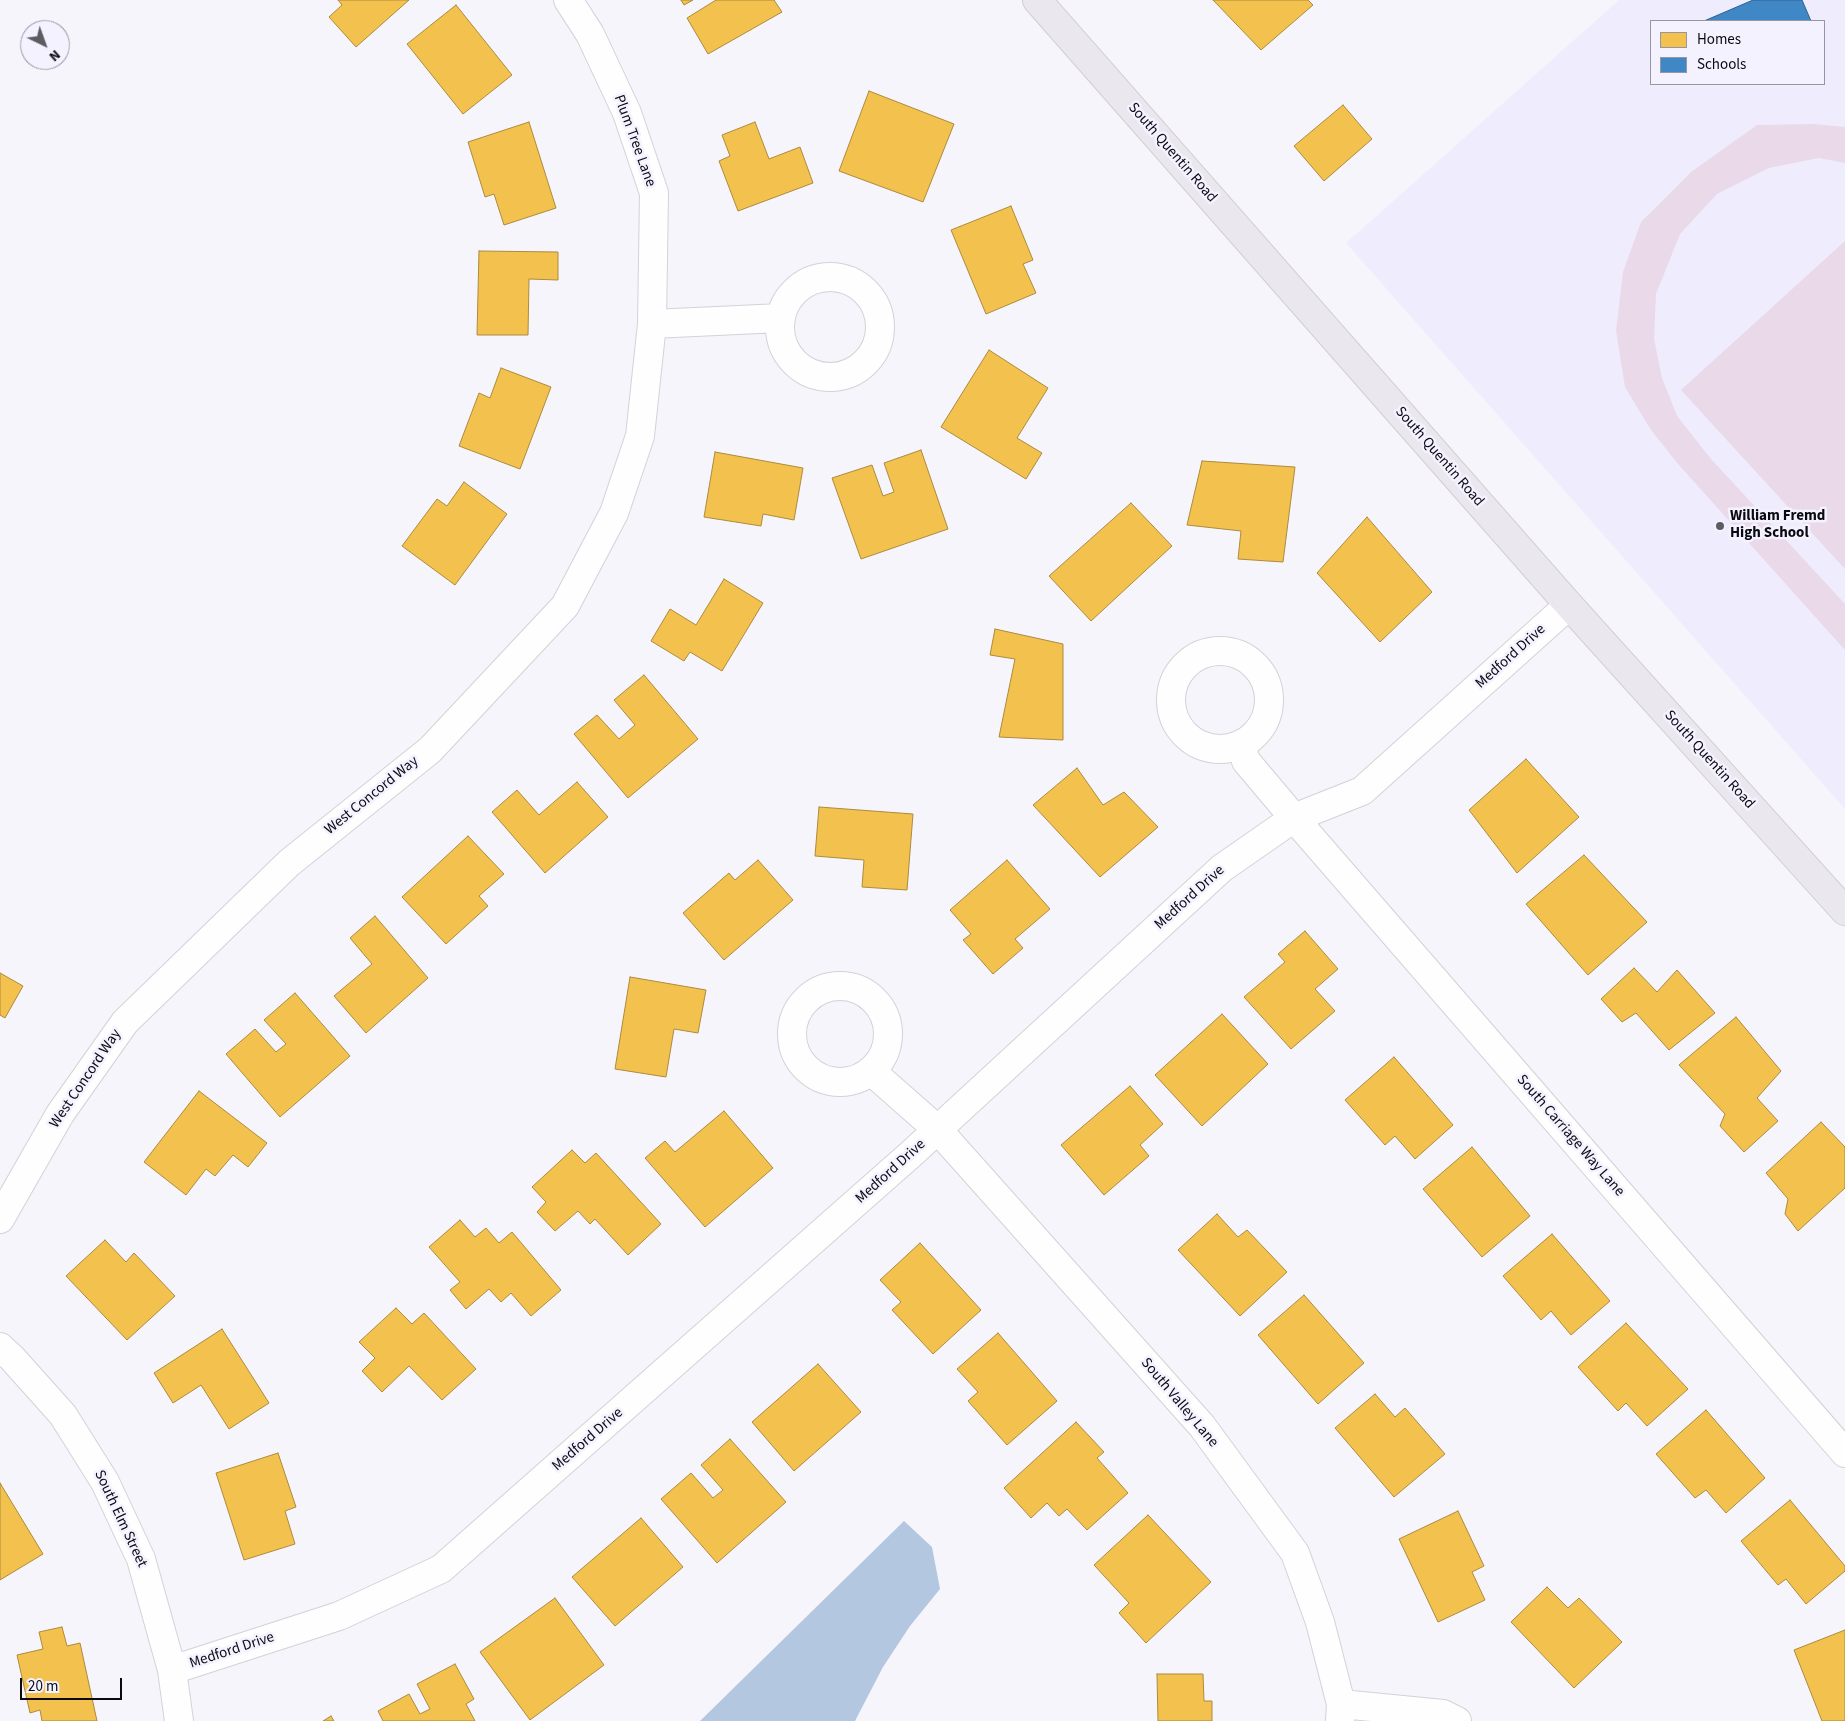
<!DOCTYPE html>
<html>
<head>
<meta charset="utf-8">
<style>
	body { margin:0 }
	#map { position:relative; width:1845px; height:1721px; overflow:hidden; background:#f6f5fc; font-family:"Source Sans 3",sans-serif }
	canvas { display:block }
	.legend { position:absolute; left:1650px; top:20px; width:175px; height:65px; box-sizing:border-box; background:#f4f2ff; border:1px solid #9795a0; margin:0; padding:6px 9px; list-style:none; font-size:15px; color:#0b0a11 }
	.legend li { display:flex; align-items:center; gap:10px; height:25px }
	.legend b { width:25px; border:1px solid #9795a0 }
	.north { position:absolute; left:20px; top:20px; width:50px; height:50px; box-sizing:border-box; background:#f4f2ff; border:1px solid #9795a0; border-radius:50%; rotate:138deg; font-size:14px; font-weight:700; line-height:20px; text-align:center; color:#0b0a11 }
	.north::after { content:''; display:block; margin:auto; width:18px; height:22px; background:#5d5c63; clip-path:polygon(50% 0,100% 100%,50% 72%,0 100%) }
	.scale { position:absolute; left:20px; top:1678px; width:102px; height:22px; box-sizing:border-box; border:2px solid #0b0a11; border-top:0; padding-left:6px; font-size:15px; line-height:18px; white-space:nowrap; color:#0b0a11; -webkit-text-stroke:4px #f4f2ff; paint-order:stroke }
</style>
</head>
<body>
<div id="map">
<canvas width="1845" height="1721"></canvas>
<ul class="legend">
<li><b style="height:14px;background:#f2c14e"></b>Homes</li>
<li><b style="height:14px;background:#3f88c5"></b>Schools</li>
</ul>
<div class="north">N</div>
<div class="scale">20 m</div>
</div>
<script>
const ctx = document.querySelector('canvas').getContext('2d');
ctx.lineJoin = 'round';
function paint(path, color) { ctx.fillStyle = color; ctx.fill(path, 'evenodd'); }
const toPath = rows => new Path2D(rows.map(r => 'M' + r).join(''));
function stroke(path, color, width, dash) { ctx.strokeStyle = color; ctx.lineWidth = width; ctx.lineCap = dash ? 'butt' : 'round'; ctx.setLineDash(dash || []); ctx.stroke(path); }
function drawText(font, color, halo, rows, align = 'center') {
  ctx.font = font + ' "Source Sans 3",sans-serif'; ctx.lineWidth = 5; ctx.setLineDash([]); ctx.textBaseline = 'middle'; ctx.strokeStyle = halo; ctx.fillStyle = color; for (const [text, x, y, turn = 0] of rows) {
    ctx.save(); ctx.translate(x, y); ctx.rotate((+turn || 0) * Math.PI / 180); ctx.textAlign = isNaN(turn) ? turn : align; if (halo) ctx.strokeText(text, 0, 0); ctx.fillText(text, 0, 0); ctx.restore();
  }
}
paint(toPath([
	[1619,0,1845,0,1845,809,1346,243],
	[1651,21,1824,21,1824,84,1651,84]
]), '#efedfd');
paint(toPath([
	[1814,124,1845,127,1845,163,1819,158,1769,168,1717,194,1680,234,1656,294,1654,339,1662,378,1677,416,1711,459,1845,604,1845,650,1679,465,1651,430,1625,387,1616,331,1623,272,1641,222,1691,172,1757,125],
	[1845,241,1845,569,1681,390]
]), '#ead9e9');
paint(toPath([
	[904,1521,932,1547,940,1589,910,1626,883,1667,855,1721,700,1721]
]), '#b4c7e0');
const homes = toPath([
	[338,0,409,0,356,47,329,17,342,5,338,0],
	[681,0,693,0,684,5,681,0],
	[716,0,774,0,782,12,708,54,687,18,716,0],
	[1213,0,1308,0,1313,5,1261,50,1213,0],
	[456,5,512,75,463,114,407,44,456,5],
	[869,91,954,124,923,202,839,171,869,91],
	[1343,105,1372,139,1324,181,1294,146,1343,105],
	[529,122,556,208,504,225,494,194,485,197,468,142,529,122],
	[755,122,769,159,800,147,813,183,738,211,719,161,730,156,722,135,755,122],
	[1011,206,1033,260,1023,264,1036,293,986,314,951,230,1011,206],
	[479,251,558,252,558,280,529,279,528,335,477,335,479,251],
	[989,350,1048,388,1017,438,1042,453,1026,479,941,427,989,350],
	[501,368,551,387,520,469,459,446,479,393,490,398,501,368],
	[921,450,948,529,861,559,832,478,872,465,883,496,894,492,884,463,921,450],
	[715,452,803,468,794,520,763,514,761,526,704,517,715,452],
	[1202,461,1295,467,1283,562,1238,559,1241,531,1187,525,1202,461],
	[464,482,507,514,455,585,402,546,437,499,447,506,464,482],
	[1131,503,1172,546,1091,621,1049,576,1131,503],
	[1367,517,1432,592,1380,642,1317,573,1367,517],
	[724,579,763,603,722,671,690,652,684,661,651,641,670,609,696,625,724,579],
	[995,629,1063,644,1063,740,999,737,1015,659,990,655,995,629],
	[644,675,698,739,628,798,574,734,597,715,619,739,635,725,614,700,644,675],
	[1526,759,1579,817,1517,873,1469,810,1526,759],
	[1077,768,1103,805,1124,792,1158,827,1100,877,1033,805,1077,768],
	[577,782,608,817,545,873,492,812,517,790,539,815,577,782],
	[819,807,913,814,907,890,862,887,864,860,815,856,819,807],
	[468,836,504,874,479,896,488,906,446,944,402,897,468,836],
	[1584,855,1647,922,1588,975,1526,904,1584,855],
	[758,860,793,900,724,960,683,913,729,873,735,880,758,860],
	[1007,860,1050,909,1015,939,1023,948,993,974,963,940,971,934,950,910,1007,860],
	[375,916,428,978,366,1033,334,996,372,964,350,938,375,916],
	[1305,931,1338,969,1315,989,1335,1011,1291,1049,1244,997,1285,962,1278,954,1305,931],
	[1634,968,1657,992,1677,970,1715,1013,1669,1050,1636,1013,1622,1022,1601,999,1634,968],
	[0,973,23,986,5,1018,0,1015,0,973],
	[630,977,706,990,698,1033,674,1029,666,1077,615,1069,630,977],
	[295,993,350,1056,280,1117,226,1054,255,1029,276,1052,286,1044,264,1020,295,993],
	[1222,1014,1268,1064,1202,1126,1155,1075,1222,1014],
	[1736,1017,1781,1071,1757,1098,1778,1121,1744,1152,1720,1126,1725,1114,1679,1065,1736,1017],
	[1394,1057,1453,1125,1415,1159,1395,1136,1385,1145,1345,1100,1394,1057],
	[1130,1086,1163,1124,1140,1145,1149,1156,1104,1195,1061,1145,1130,1086],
	[199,1091,267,1143,248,1167,233,1155,215,1176,206,1169,186,1195,144,1162,199,1091],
	[724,1111,773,1168,705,1227,645,1158,665,1141,675,1152,724,1111],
	[1821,1122,1845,1147,1845,1188,1798,1231,1785,1214,1788,1199,1766,1173,1821,1122],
	[1472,1147,1530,1216,1482,1257,1423,1189,1472,1147],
	[572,1150,585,1163,596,1153,661,1224,628,1255,595,1219,590,1224,578,1211,555,1231,537,1212,546,1202,532,1187,572,1150],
	[1217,1214,1238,1237,1247,1230,1287,1272,1240,1316,1178,1250,1217,1214],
	[460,1220,475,1237,486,1228,499,1243,512,1232,561,1290,531,1316,511,1293,501,1302,489,1289,466,1309,450,1290,460,1282,429,1247,460,1220],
	[1552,1234,1610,1301,1571,1335,1551,1311,1541,1320,1503,1276,1552,1234],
	[105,1240,126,1262,134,1253,175,1296,127,1340,66,1276,105,1240],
	[920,1243,981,1310,933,1354,892,1310,901,1302,880,1280,920,1243],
	[1304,1295,1364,1363,1318,1404,1258,1335,1304,1295],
	[396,1308,412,1324,424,1313,476,1369,442,1400,409,1366,382,1392,362,1371,375,1358,359,1342,396,1308],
	[1626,1323,1688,1389,1647,1426,1626,1403,1618,1411,1578,1367,1626,1323],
	[222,1329,269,1403,229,1429,201,1385,173,1403,154,1373,222,1329],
	[998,1333,1057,1401,1007,1445,968,1401,978,1392,957,1369,998,1333],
	[818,1364,861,1412,794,1471,752,1422,818,1364],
	[1375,1394,1395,1417,1405,1408,1445,1454,1394,1497,1335,1428,1375,1394],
	[1706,1410,1765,1478,1726,1513,1706,1490,1695,1498,1656,1454,1706,1410],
	[1076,1422,1104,1452,1097,1458,1128,1493,1087,1530,1067,1509,1059,1516,1047,1503,1031,1518,1004,1488,1076,1422],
	[730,1439,786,1502,717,1563,661,1499,691,1473,713,1498,723,1490,701,1465,730,1439],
	[278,1453,296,1507,285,1511,295,1544,244,1560,216,1473,278,1453],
	[0,1483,43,1554,0,1580,0,1483],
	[1790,1500,1845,1566,1845,1571,1806,1604,1786,1579,1778,1585,1741,1541,1790,1500],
	[1458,1511,1484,1566,1472,1572,1485,1600,1438,1622,1399,1539,1458,1511],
	[1148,1515,1211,1582,1146,1643,1119,1613,1129,1603,1094,1565,1148,1515],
	[641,1518,683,1567,615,1626,572,1577,641,1518],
	[1547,1587,1568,1608,1579,1598,1622,1642,1574,1688,1511,1622,1547,1587],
	[555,1598,604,1665,530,1720,480,1652,555,1598],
	[62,1627,67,1646,80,1643,97,1721,42,1721,40,1710,30,1713,17,1655,43,1649,39,1632,62,1627],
	[1845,1630,1845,1721,1822,1721,1794,1650,1845,1630],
	[455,1664,474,1699,466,1704,475,1721,383,1721,378,1711,409,1694,420,1714,430,1709,417,1684,455,1664],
	[1157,1674,1203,1674,1204,1701,1212,1701,1212,1721,1158,1721,1157,1674],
	[331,1716,334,1721,323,1721,331,1716]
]);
paint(homes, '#f2c14e');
stroke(homes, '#ad8a3c', 1);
const schools = toPath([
	[1753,0,1802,0,1811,21,1704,21,1753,0]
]);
paint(schools, '#3f88c5');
stroke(schools, '#2f628f', 1);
const minor = toPath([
	'780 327a50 50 0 1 1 100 0a50 50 0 1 1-100 0Z',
	[652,324,781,318],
	'1171 700a49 49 0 1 1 98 0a49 49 0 1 1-98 0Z',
	[1241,744,1246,761,1294,818,1845,1453],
	'792 1034a48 48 0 1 1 96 0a48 48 0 1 1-96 0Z',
	[871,1071,938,1130,1202,1426,1295,1553,1320,1622,1341,1704,1340,1721],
	[0,1219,60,1114,125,1022,289,863,430,750,565,606,614,513,640,436,652,324,654,193,627,113,590,34,568,0],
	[0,1347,12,1358,63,1415,105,1482,141,1559,172,1670,179,1721],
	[172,1670,339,1616,441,1569,911,1154,1222,868,1294,818,1362,791,1569,605],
	[1341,1704,1443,1714,1457,1721]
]);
const major = toPath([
	[1037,0,1569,605,1845,911]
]);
stroke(minor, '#d2d2d8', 30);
stroke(major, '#d0cfd3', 30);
stroke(minor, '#fefeff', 28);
stroke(major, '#ebe7ee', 28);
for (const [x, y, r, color] of [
	[1720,526,5,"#5d5c63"]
]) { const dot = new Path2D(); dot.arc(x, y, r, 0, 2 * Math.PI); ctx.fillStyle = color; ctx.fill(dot); stroke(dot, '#f4f2ff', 2); }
drawText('15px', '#0b0a11', '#f4f2ff', [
	["Plum Tree Lane",634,141,70],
	["South Quentin Road",1172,153,49],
	["South Quentin Road",1439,457,49],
	["Medford Drive",1511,657,-42],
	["South Quentin Road",1709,760,48],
	["West Concord Way",372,796,-39],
	["Medford Drive",1190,898,-42],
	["West Concord Way",86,1079,-56],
	["South Carriage Way Lane",1570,1136,49],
	["Medford Drive",891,1172,-42],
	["South Valley Lane",1179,1403,50],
	["Medford Drive",588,1440,-41],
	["South Elm Street",120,1519,65],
	["Medford Drive",232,1651,-18]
]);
drawText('bold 15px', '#0b0a11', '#f4f2ff', [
	["William Fremd",1730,517],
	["High School",1730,534]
], 'left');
</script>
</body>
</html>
